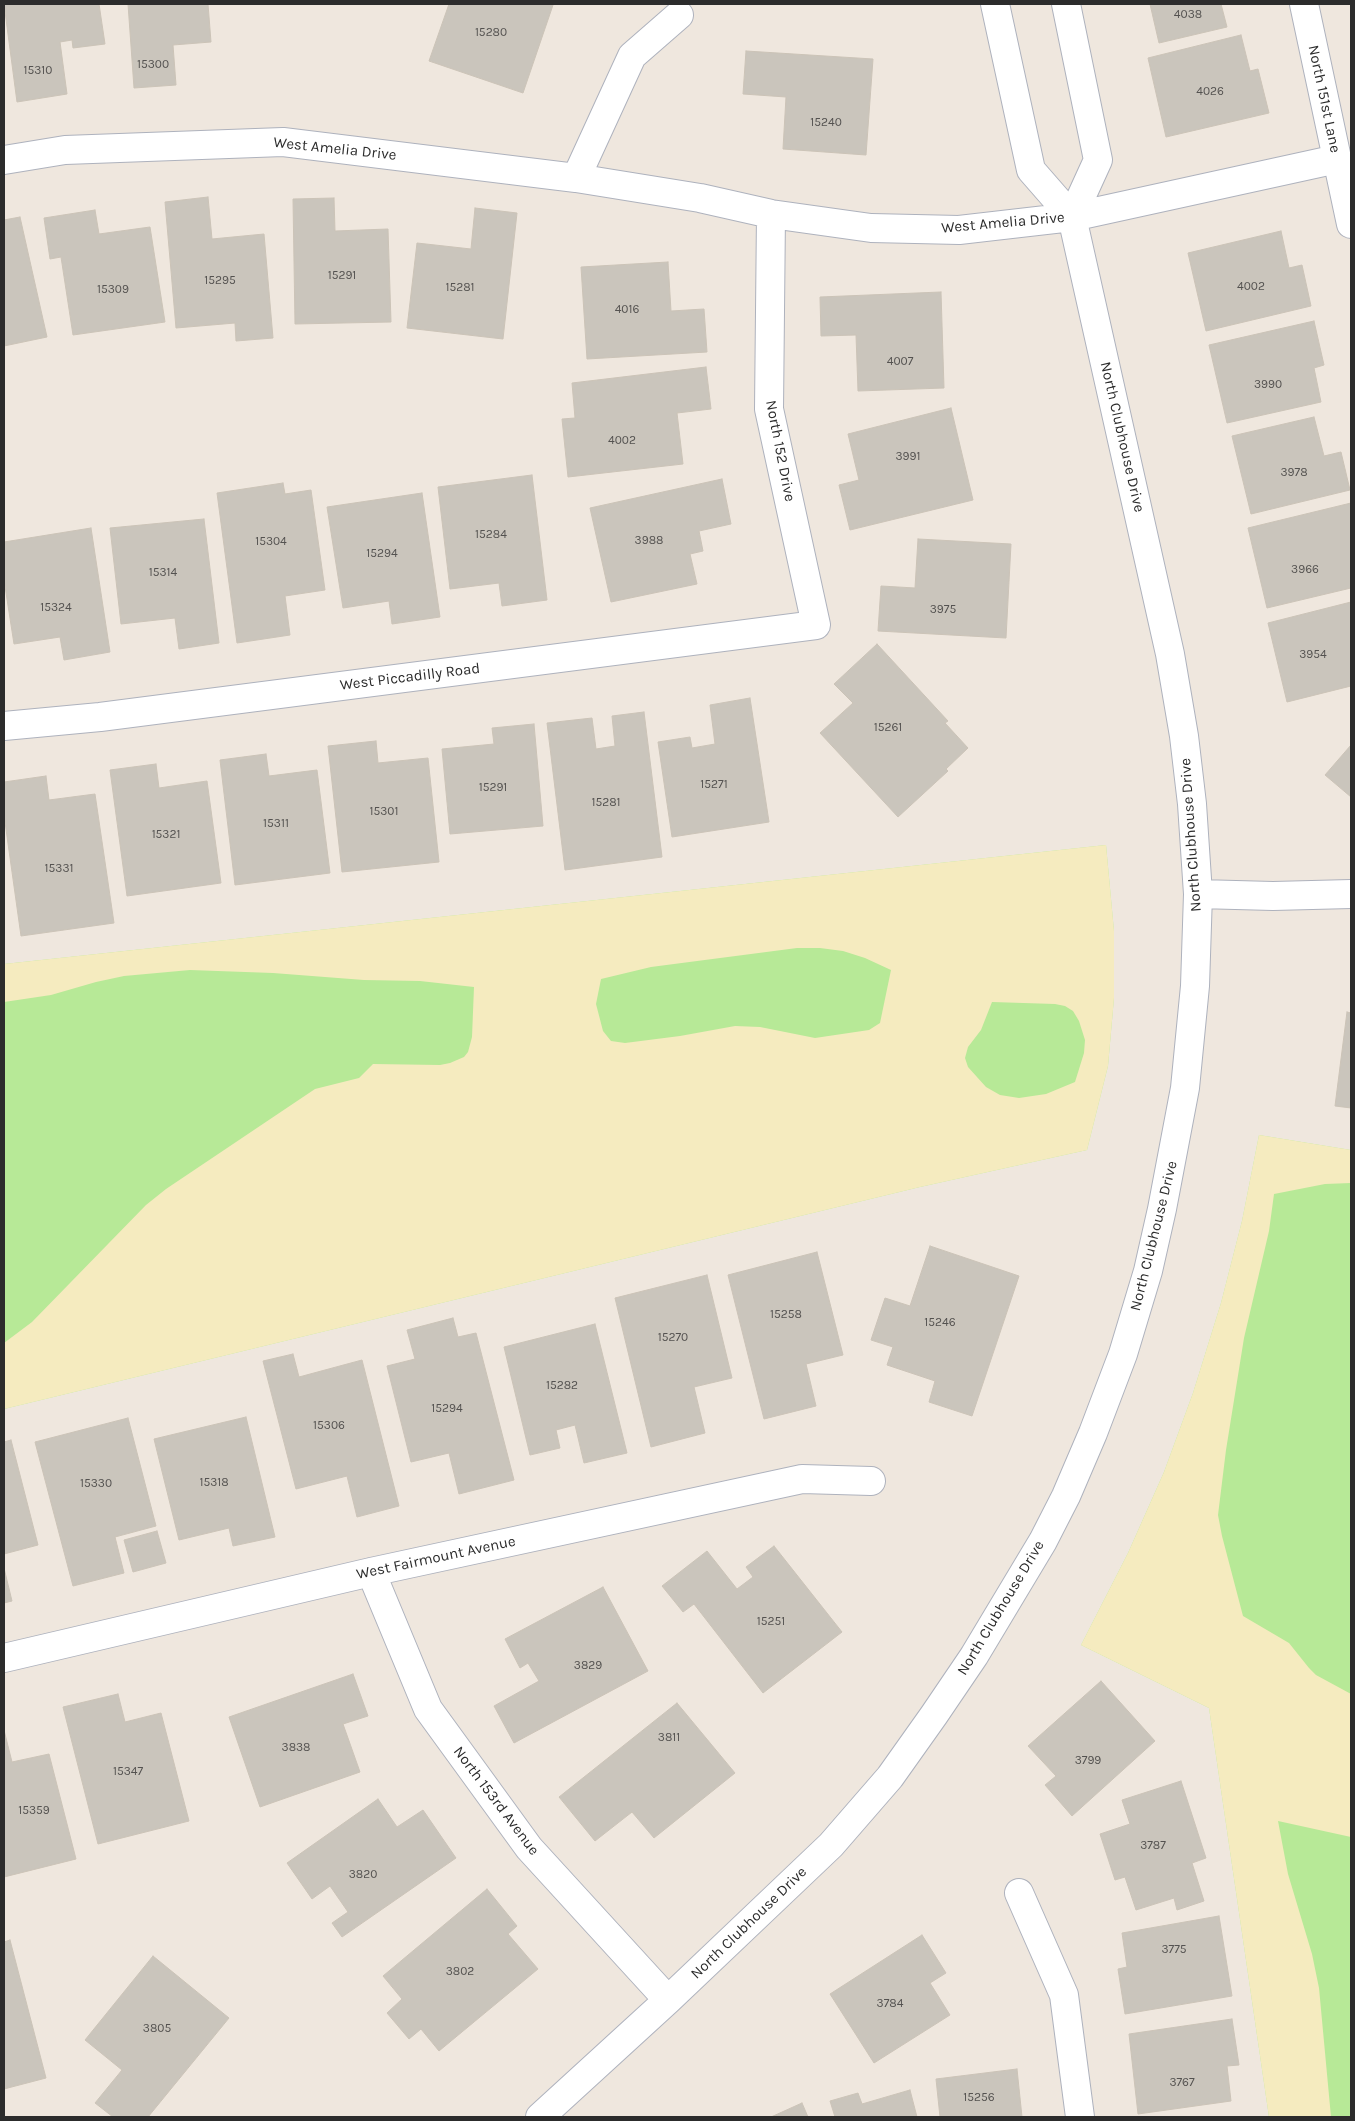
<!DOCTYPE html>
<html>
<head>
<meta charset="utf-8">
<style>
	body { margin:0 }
	#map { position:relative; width:1355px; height:2121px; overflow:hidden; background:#efe7de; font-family:Karla,sans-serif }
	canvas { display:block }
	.frame { position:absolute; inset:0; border:5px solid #2c2c2c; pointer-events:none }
</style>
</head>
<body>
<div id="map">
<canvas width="1355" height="2121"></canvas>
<div class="frame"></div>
</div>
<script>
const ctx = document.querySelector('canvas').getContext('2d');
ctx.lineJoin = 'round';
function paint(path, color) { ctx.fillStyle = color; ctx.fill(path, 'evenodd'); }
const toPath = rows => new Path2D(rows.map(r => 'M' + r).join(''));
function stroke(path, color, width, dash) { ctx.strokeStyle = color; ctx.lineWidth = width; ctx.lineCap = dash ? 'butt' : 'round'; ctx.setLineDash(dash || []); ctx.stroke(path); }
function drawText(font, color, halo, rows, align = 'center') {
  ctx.font = font + ' Karla,sans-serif'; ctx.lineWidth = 4; ctx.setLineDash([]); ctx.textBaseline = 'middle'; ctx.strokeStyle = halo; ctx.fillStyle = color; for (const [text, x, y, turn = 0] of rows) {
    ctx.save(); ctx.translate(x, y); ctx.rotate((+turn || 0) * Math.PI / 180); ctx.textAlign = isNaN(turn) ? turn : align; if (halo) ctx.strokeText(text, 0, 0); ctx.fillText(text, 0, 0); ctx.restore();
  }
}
paint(toPath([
	[1106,845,1114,931,1114,998,1108,1066,1087,1150,920,1187,4,1409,4,964],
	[1259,1135,1351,1150,1351,2117,1269,2117,1209,1708,1081,1645,1128,1553,1164,1472,1193,1393,1221,1303,1242,1221]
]), '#b7e997');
paint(toPath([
	[1106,845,1114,931,1114,998,1108,1066,1087,1150,920,1187,4,1409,4,1343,32,1322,146,1205,166,1189,315,1089,359,1078,373,1064,440,1065,450,1063,464,1057,468,1052,472,1037,474,987,420,981,364,980,273,973,190,970,124,976,96,982,51,995,4,1002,4,964],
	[797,948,820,948,843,951,865,958,891,970,880,1023,869,1030,815,1038,760,1027,735,1026,680,1036,625,1043,611,1041,603,1031,596,1004,601,979,651,967],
	[992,1002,1055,1004,1065,1006,1073,1011,1079,1021,1085,1040,1084,1053,1075,1082,1046,1094,1019,1098,1000,1095,986,1087,968,1067,965,1058,968,1047,981,1030],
	[1259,1135,1351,1150,1351,1183,1325,1184,1274,1194,1269,1231,1244,1338,1226,1450,1218,1515,1222,1536,1243,1616,1289,1643,1309,1668,1316,1675,1351,1694,1351,1837,1278,1821,1288,1874,1312,1954,1319,1988,1331,2117,1269,2117,1209,1708,1081,1645,1128,1553,1164,1472,1193,1393,1221,1303,1242,1221]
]), '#f5ebbf');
const building = toPath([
	[4,4,99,4,105,44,73,48,72,40,60,42,67,94,17,102,4,4],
	[128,4,208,4,211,42,173,45,176,85,134,88,128,4],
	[449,4,548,4,553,5,523,93,429,61,449,4],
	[1150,4,1221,4,1227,27,1159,43,1150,4],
	[1241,35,1250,71,1258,69,1269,113,1166,137,1148,58,1241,35],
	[746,51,873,59,866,155,783,149,786,97,743,94,746,51],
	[208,197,212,239,264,234,273,338,236,341,235,323,176,328,165,202,208,197],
	[334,198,335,231,388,229,391,322,295,324,293,199,334,198],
	[475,208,517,213,503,339,407,328,417,243,471,249,475,208],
	[95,210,99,234,150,227,165,322,73,335,61,257,50,259,44,218,95,210],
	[20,217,47,337,4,346,4,220,20,217],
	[1281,231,1289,268,1302,265,1311,306,1206,331,1188,253,1281,231],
	[668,262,671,311,704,309,707,352,587,359,581,267,668,262],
	[941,292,944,388,858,391,856,335,821,336,820,297,941,292],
	[1314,321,1324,365,1314,368,1321,402,1227,423,1209,345,1314,321],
	[706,367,711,409,677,413,683,464,568,477,562,419,575,418,572,383,706,367],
	[951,408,973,500,850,530,839,485,859,480,848,434,951,408],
	[1314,417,1324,456,1341,452,1350,490,1251,514,1232,436,1314,417],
	[532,475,547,600,502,606,499,583,450,589,438,487,532,475],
	[722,479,731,524,699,531,703,551,690,554,697,584,611,602,590,508,722,479],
	[283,483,285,494,311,490,325,590,285,596,290,635,237,643,217,493,283,483],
	[422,493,440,617,392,624,389,601,343,608,327,507,422,493],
	[1351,503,1351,588,1267,608,1248,528,1351,503],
	[204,519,219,643,179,649,175,618,121,624,110,528,204,519],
	[91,528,110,652,64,660,60,637,14,644,4,580,4,542,91,528],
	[918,539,1011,544,1006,638,878,631,881,586,915,588,918,539],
	[1351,602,1351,686,1287,702,1268,623,1351,602],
	[877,644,948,721,945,723,968,748,946,769,948,771,898,817,820,733,853,703,834,684,877,644],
	[750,698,769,822,672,837,658,742,690,737,692,748,715,744,710,705,750,698],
	[644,712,662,857,565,870,547,723,592,718,596,749,615,746,612,716,644,712],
	[534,724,543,826,450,834,442,749,494,744,492,728,534,724],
	[376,741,378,763,428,758,439,862,342,872,328,746,376,741],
	[1351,745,1351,797,1325,775,1351,745],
	[266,754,269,776,317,770,330,873,235,885,220,760,266,754],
	[156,764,159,788,207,781,221,883,127,896,110,770,156,764],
	[46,776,49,800,95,794,114,923,21,936,4,815,4,782,46,776],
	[1347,1012,1351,1013,1351,1108,1335,1106,1347,1012],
	[930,1246,1019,1276,972,1416,929,1402,935,1381,887,1365,893,1347,871,1340,885,1298,910,1306,930,1246],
	[817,1252,843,1355,806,1364,816,1406,764,1419,728,1275,817,1252],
	[707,1275,732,1378,694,1387,705,1433,651,1447,615,1298,707,1275],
	[453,1318,458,1337,476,1333,514,1480,459,1494,449,1453,411,1462,387,1366,415,1359,407,1330,453,1318],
	[595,1324,627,1453,584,1463,575,1425,556,1430,560,1448,530,1455,504,1347,595,1324],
	[293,1354,299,1377,362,1360,399,1506,357,1517,347,1476,296,1489,263,1361,293,1354],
	[246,1417,275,1537,233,1546,229,1528,179,1540,154,1439,246,1417],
	[128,1418,156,1526,115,1537,124,1573,73,1586,35,1442,128,1418],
	[11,1440,38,1545,4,1554,4,1442,11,1440],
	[157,1531,166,1563,133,1572,124,1540,157,1531],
	[774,1546,842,1632,763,1693,694,1604,683,1612,662,1586,707,1551,737,1589,753,1577,746,1567,774,1546],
	[4,1568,12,1601,4,1603,4,1568],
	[603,1587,648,1671,514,1743,494,1706,539,1681,528,1663,520,1668,505,1639,603,1587],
	[353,1674,368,1716,343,1724,360,1772,260,1807,229,1717,353,1674],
	[1101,1681,1155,1741,1072,1816,1045,1785,1056,1776,1028,1746,1101,1681],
	[118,1694,125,1722,161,1713,189,1821,98,1844,63,1707,118,1694],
	[677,1703,735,1773,654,1838,632,1812,595,1841,559,1797,677,1703],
	[4,1730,12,1762,49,1754,76,1859,4,1877,4,1730],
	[1181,1781,1206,1858,1192,1863,1204,1901,1177,1910,1174,1898,1136,1910,1125,1877,1115,1880,1100,1834,1130,1824,1122,1800,1181,1781],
	[378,1799,397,1827,423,1810,456,1858,342,1937,332,1923,348,1912,330,1886,312,1899,287,1863,378,1799],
	[487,1889,517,1926,508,1934,538,1969,439,2051,421,2029,409,2039,387,2013,402,1999,383,1976,487,1889],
	[1219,1916,1232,1996,1125,2014,1118,1969,1127,1967,1122,1933,1219,1916],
	[922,1935,946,1973,930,1983,950,2015,874,2063,830,1994,922,1935],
	[10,1940,46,2078,4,2089,4,1942,10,1940],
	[153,1956,229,2018,148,2117,113,2117,95,2103,122,2070,85,2040,153,1956],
	[1232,2019,1239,2065,1227,2066,1231,2101,1138,2114,1129,2034,1232,2019],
	[1017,2069,1022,2117,940,2117,936,2079,1017,2069],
	[910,2090,917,2117,835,2117,830,2101,858,2093,862,2104,910,2090],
	[802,2103,808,2117,771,2117,802,2103]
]);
paint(building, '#cac5bc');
stroke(building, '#cbc3b7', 1);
const minor = toPath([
	[1066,4,1098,160,1072,217],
	[1304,4,1351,224],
	[4,160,65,150,283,142,576,178,700,198,771,214,871,228,959,230,1072,217,1337,159],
	[576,178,632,56,679,15],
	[4,726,100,717,816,625,769,409,771,214],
	[1198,894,1273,896,1351,894],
	[371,1572,428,1709,529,1848,668,2000],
	[4,1658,371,1572,802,1479,871,1481],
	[1019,1893,1064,1995,1080,2117],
	[540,2117,668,2000,831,1845,890,1777,934,1715,974,1656,1043,1541,1066,1496,1093,1433,1123,1354,1148,1271,1162,1209,1185,1088,1195,986,1198,894,1192,804,1184,736,1170,654,1072,217,1031,170,995,4]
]);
stroke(minor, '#aeb2bd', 30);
stroke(minor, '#fff', 28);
drawText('12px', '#545250', null, [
	["4038",1188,15],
	["15280",491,33],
	["15300",153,65],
	["15310",38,71],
	["4026",1210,92],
	["15240",826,123],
	["15291",342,276],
	["15295",220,281],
	["4002",1251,287],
	["15281",460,288],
	["15309",113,290],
	["4016",627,310],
	["4007",900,362],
	["3990",1268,385],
	["4002",622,441],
	["3991",908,457],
	["3978",1294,473],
	["15284",491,535],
	["3988",649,541],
	["15304",271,542],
	["15294",382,554],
	["3966",1305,570],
	["15314",163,573],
	["15324",56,608],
	["3975",943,610],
	["3954",1313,655],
	["15261",888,728],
	["15271",714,785],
	["15291",493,788],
	["15281",606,803],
	["15301",384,812],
	["15311",276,824],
	["15321",166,835],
	["15331",59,869],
	["15258",786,1315],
	["15246",940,1323],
	["15270",673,1338],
	["15282",562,1386],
	["15294",447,1409],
	["15306",329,1426],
	["15318",214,1483],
	["15330",96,1484],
	["15251",771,1622],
	["3829",588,1666],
	["3811",669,1738],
	["3838",296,1748],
	["3799",1088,1761],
	["15347",128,1772],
	["15359",34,1811],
	["3787",1153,1846],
	["3820",363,1875],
	["3775",1174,1950],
	["3802",460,1972],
	["3784",890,2004],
	["3805",157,2029],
	["3767",1182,2083],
	["15256",979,2098]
]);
drawText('15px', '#2c2c2c', '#fff', [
	["North 151st Lane",1324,99,78],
	["West Amelia Drive",335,149,6],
	["West Amelia Drive",1003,223,-5],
	["North Clubhouse Drive",1122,437,77],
	["North 152 Drive",780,451,79],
	["West Piccadilly Road",410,677,-7],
	["North Clubhouse Drive",1191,835,-94],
	["North Clubhouse Drive",1154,1236,-76],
	["West Fairmount Avenue",436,1558,-12],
	["North Clubhouse Drive",1001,1608,-59],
	["North 153rd Avenue",496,1801,53],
	["North Clubhouse Drive",749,1923,-44]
]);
</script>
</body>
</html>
